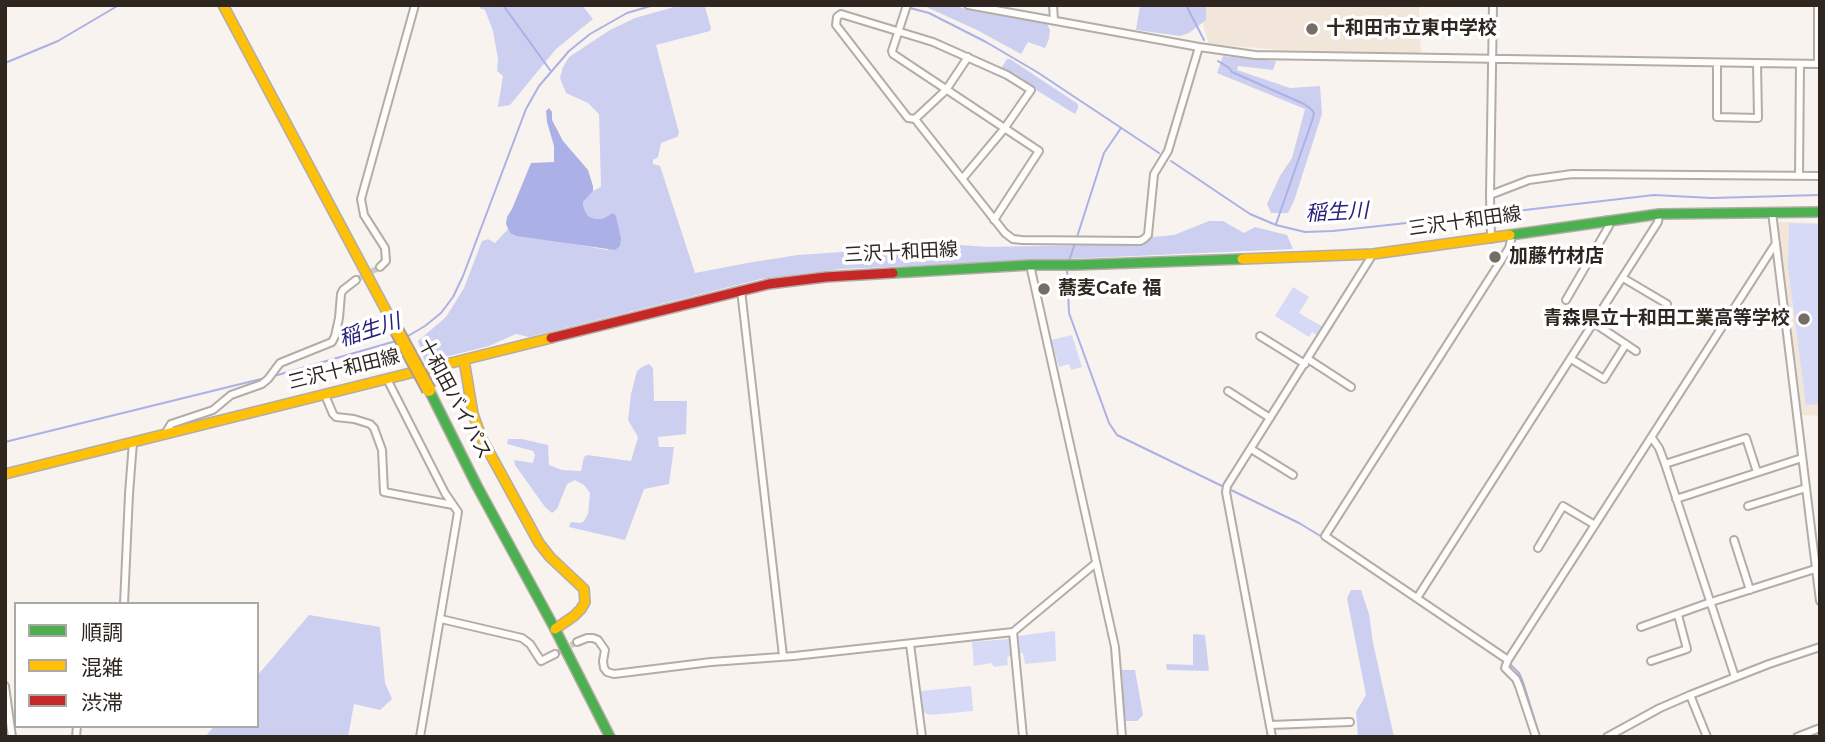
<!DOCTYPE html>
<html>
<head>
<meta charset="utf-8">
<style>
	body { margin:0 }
	#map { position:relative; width:1825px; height:742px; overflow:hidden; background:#f8f3ee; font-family:Helvetica,"Noto Sans JP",sans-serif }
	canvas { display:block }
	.frame { position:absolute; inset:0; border:7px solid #2f271f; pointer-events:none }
	.legend { position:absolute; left:14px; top:602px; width:245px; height:126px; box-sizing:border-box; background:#fff; border:2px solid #aca9a5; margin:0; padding:9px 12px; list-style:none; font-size:21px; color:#2f271f }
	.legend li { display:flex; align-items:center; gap:14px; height:35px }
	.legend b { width:35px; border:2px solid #aca9a5 }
</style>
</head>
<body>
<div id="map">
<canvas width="1825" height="742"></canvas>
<div class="frame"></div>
<ul class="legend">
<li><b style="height:9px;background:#4caf50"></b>順調</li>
<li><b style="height:9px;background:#ffc107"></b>混雑</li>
<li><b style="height:9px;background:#c62828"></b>渋滞</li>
</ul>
</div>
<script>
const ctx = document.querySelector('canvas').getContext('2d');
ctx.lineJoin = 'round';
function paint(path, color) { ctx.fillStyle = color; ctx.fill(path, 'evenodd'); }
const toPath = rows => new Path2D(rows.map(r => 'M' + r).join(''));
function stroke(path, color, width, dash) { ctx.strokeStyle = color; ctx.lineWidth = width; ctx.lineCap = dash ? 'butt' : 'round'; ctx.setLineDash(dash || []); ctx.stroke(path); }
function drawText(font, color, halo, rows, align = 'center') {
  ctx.font = font + ' Helvetica,"Noto Sans JP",sans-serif'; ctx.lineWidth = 7; ctx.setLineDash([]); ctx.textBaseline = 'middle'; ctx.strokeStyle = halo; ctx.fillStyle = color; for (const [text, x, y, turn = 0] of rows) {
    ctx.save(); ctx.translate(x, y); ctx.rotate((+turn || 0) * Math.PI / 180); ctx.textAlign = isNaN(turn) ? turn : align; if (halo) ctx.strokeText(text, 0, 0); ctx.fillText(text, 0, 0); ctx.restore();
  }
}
paint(toPath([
	[1200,5,1419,5,1421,53,1282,50,1209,44,1200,15],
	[1777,222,1820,223,1820,416,1800,415]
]), '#f2e6db');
paint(toPath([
	[1789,223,1820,224,1820,404,1806,405,1788,267],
	[1293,287,1309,297,1299,313,1323,327,1317,335,1312,332,1309,337,1275,316],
	[1072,335,1082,367,1071,370,1069,364,1059,367,1051,340],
	[1055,631,1056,661,1025,664,1023,653,1019,653,1018,636],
	[1009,639,1011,656,1007,657,1008,665,994,667,991,663,974,666,972,642],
	[971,686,973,711,930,715,923,712,921,691]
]), '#d7daf7');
paint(toPath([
	[479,5,582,5,593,19,556,49,510,105,498,107,503,76,497,71,498,59,493,31,485,10,480,8],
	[681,5,703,5,705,7,711,28,710,31,656,45,679,133,677,137,661,143,658,157,653,160,653,164,660,166,695,273,747,263,798,255,842,252,960,245,988,247,1145,244,1152,237,1174,235,1209,221,1223,221,1244,233,1255,227,1287,235,1293,249,841,269,761,279,529,337,516,334,489,346,425,362,418,341,446,317,464,288,482,241,488,239,495,243,508,229,510,233,608,250,609,215,602,219,595,219,588,216,584,209,583,201,593,191,601,187,599,114,588,103,566,93,560,78,563,67,569,57,610,30,635,18],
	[922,5,953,5,968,10,1047,24,1050,30,1049,39,1045,48,1028,42,1021,54,977,30],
	[1140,5,1206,5,1206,20,1189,33,1180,36,1136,30],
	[1223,56,1276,61,1273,70,1238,66,1237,70,1290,88,1320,86,1322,114,1294,201,1288,213,1271,213,1267,204,1280,176,1292,158,1305,109,1217,73],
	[1007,59,1010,59,1078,104,1078,108,1075,114,1004,70,1002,67],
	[649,364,653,368,654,401,687,401,686,434,658,437,659,447,674,447,669,484,644,489,625,540,569,527,571,522,581,523,584,521,588,514,590,493,584,485,575,480,567,484,557,509,552,513,545,507,515,465,514,460,533,463,535,455,533,451,507,444,508,439,522,439,548,445,549,465,562,470,581,471,584,457,587,455,631,461,638,437,628,420,631,394,637,371,642,367],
	[1351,590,1361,590,1369,614,1373,643,1394,737,1358,737,1356,712,1366,695,1347,598],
	[309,615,380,627,385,683,392,699,380,710,354,704,348,737,205,737,214,726,257,726,257,676],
	[1193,634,1205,635,1209,671,1167,670,1166,664,1193,665],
	[1122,670,1135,670,1143,715,1137,721,1124,721]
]), '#cdcff1');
paint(toPath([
	[549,108,552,112,552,120,563,141,588,170,593,186,593,191,583,202,584,209,588,216,595,219,602,219,613,213,616,216,621,239,620,246,615,250,517,236,510,233,506,224,507,217,512,209,531,163,554,162,554,146,547,122,546,111]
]), '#abb0e6');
stroke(toPath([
	[503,5,550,70],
	[1186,5,1204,40],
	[910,8,929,13,986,42,1037,72,1159,153],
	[1218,61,1229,68,1232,72,1304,104,1311,109,1314,113,1312,121,1276,224],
	[5,63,58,41,119,5],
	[1171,161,1250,214,1276,225,1305,232,1333,231,1480,215],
	[1499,213,1654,195,1712,198,1820,195],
	[1077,237,1104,153,1121,128],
	[1069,261,1075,243],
	[1067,269,1069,313,1109,423,1117,435,1222,486],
	[408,336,425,326,441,313,453,297,463,276,526,109,539,86,569,51,590,34,627,13,654,5],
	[274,376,396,341],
	[5,442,265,378],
	[1231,490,1299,523,1322,537],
	[1511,665,1519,673,1523,682,1540,737]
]), '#abb0e6', 2);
stroke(toPath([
	[356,280,380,267],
	[555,654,577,642]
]), '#d0cac5', 6, [6, 3]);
const street = toPath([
	[907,5,892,51,893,54,1039,151,994,220],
	[968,5,1199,47,1255,55,1820,64],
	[1053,5,1054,20],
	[968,57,946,90,915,119,1005,233,1013,239,1022,240,1140,241,1144,239,1148,235,1154,174,1168,151,1199,47],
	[1717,63,1717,117,1758,118,1757,63],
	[1818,64,1818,5],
	[915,119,908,118,836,25,837,17,841,14,933,42,1007,75,1031,90,1004,129,963,178],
	[1799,176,1800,64],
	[1490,195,1529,180,1572,174,1820,176],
	[1772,212,1820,601],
	[1491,239,1490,195,1493,5],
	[1030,265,1115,647,1122,737],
	[380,267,386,261,385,248,364,215,361,199,415,5],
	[1623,278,1667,304],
	[741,290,783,656],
	[1566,300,1609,226,1608,220],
	[1594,323,1636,351],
	[1260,336,1305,364],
	[1308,359,1351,387],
	[1571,359,1604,379,1626,344],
	[387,379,445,493,458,512,420,737],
	[1228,391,1270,418],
	[325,395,333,414,336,417,354,419,370,424,374,428,382,450,384,492,453,505],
	[165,434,171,424,213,410,231,395,262,384,268,379,280,363,332,342,335,336,339,318,341,294,343,290,356,280],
	[1652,438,1659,448,1665,464,1735,677],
	[1251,449,1293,475],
	[1665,464,1746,438,1757,472],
	[1676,499,1802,458],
	[1748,506,1806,488],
	[1734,540,1750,590],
	[1538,548,1563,506,1595,525],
	[1417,598,1658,222,1659,214],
	[124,604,129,494,133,442],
	[441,619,522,638,530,644,541,661,555,654],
	[1641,627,1711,602,1815,569],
	[1013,632,1023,737],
	[577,642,587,638,593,638,598,640,605,650,603,661,604,668,607,672,614,674,711,662,794,656,1013,632,1096,563],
	[910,644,922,737],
	[1508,660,1325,536,1509,248,1512,236],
	[1651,661,1687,649,1678,615],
	[5,686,12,737],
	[1690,695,1707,737],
	[1270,725,1350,722],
	[76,737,77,726],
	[1272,737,1226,492,1227,486,1373,254],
	[1536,737,1519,686,1516,679,1505,668,1508,660,1776,243],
	[1607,737,1660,708,1690,695,1769,664,1820,647],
	[1797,737,1820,728]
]);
const fast = toPath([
	[1510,235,1659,214,1820,212],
	[893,273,1030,265,1075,265,1242,259],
	[429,390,477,486,555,629,610,737]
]);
const slow = toPath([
	[223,5,397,331],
	[1242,259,1373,254,1510,235],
	[464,360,473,414,482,439,539,543,550,557,584,589,585,602,581,609,574,616,555,629],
	[5,474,551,338]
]);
const jam = toPath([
	[551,338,769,284,826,277,893,273]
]);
stroke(street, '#b3ada6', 10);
stroke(fast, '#b3ada6', 12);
stroke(slow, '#b3ada6', 12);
stroke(jam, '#b3ada6', 12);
stroke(street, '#fefdfc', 6);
stroke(fast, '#4caf50', 9);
stroke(slow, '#ffc107', 9);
stroke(jam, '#c62828', 9);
const slowBridge = toPath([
	[397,331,429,390]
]);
stroke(slowBridge, '#ac9f92', 16, []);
stroke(slowBridge, '#ffc107', 12);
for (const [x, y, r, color] of [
	[1312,29,7,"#756e67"],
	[1495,257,7,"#756e67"],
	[1044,289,7,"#756e67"],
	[1804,319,7,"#756e67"]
]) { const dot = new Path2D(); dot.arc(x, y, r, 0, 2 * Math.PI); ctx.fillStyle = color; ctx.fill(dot); stroke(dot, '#fff', 2.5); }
drawText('bold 19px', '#2f271f', '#fff', [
	["十和田市立東中学校",1326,29],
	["加藤竹材店",1509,257],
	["蕎麦Cafe 福",1058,289],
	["青森県立十和田工業高等学校",1790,319,"right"]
], 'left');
drawText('19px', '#2f271f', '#fff', [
	["三沢十和田線",1465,222,-8],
	["三沢十和田線",901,253,-3],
	["三沢十和田線",344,370,-14],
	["十和田バイパス",454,399,62]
]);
drawText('italic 21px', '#28217c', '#fff', [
	["稲生川",1337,213,-3],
	["稲生川",370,331,-18]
]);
</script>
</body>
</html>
